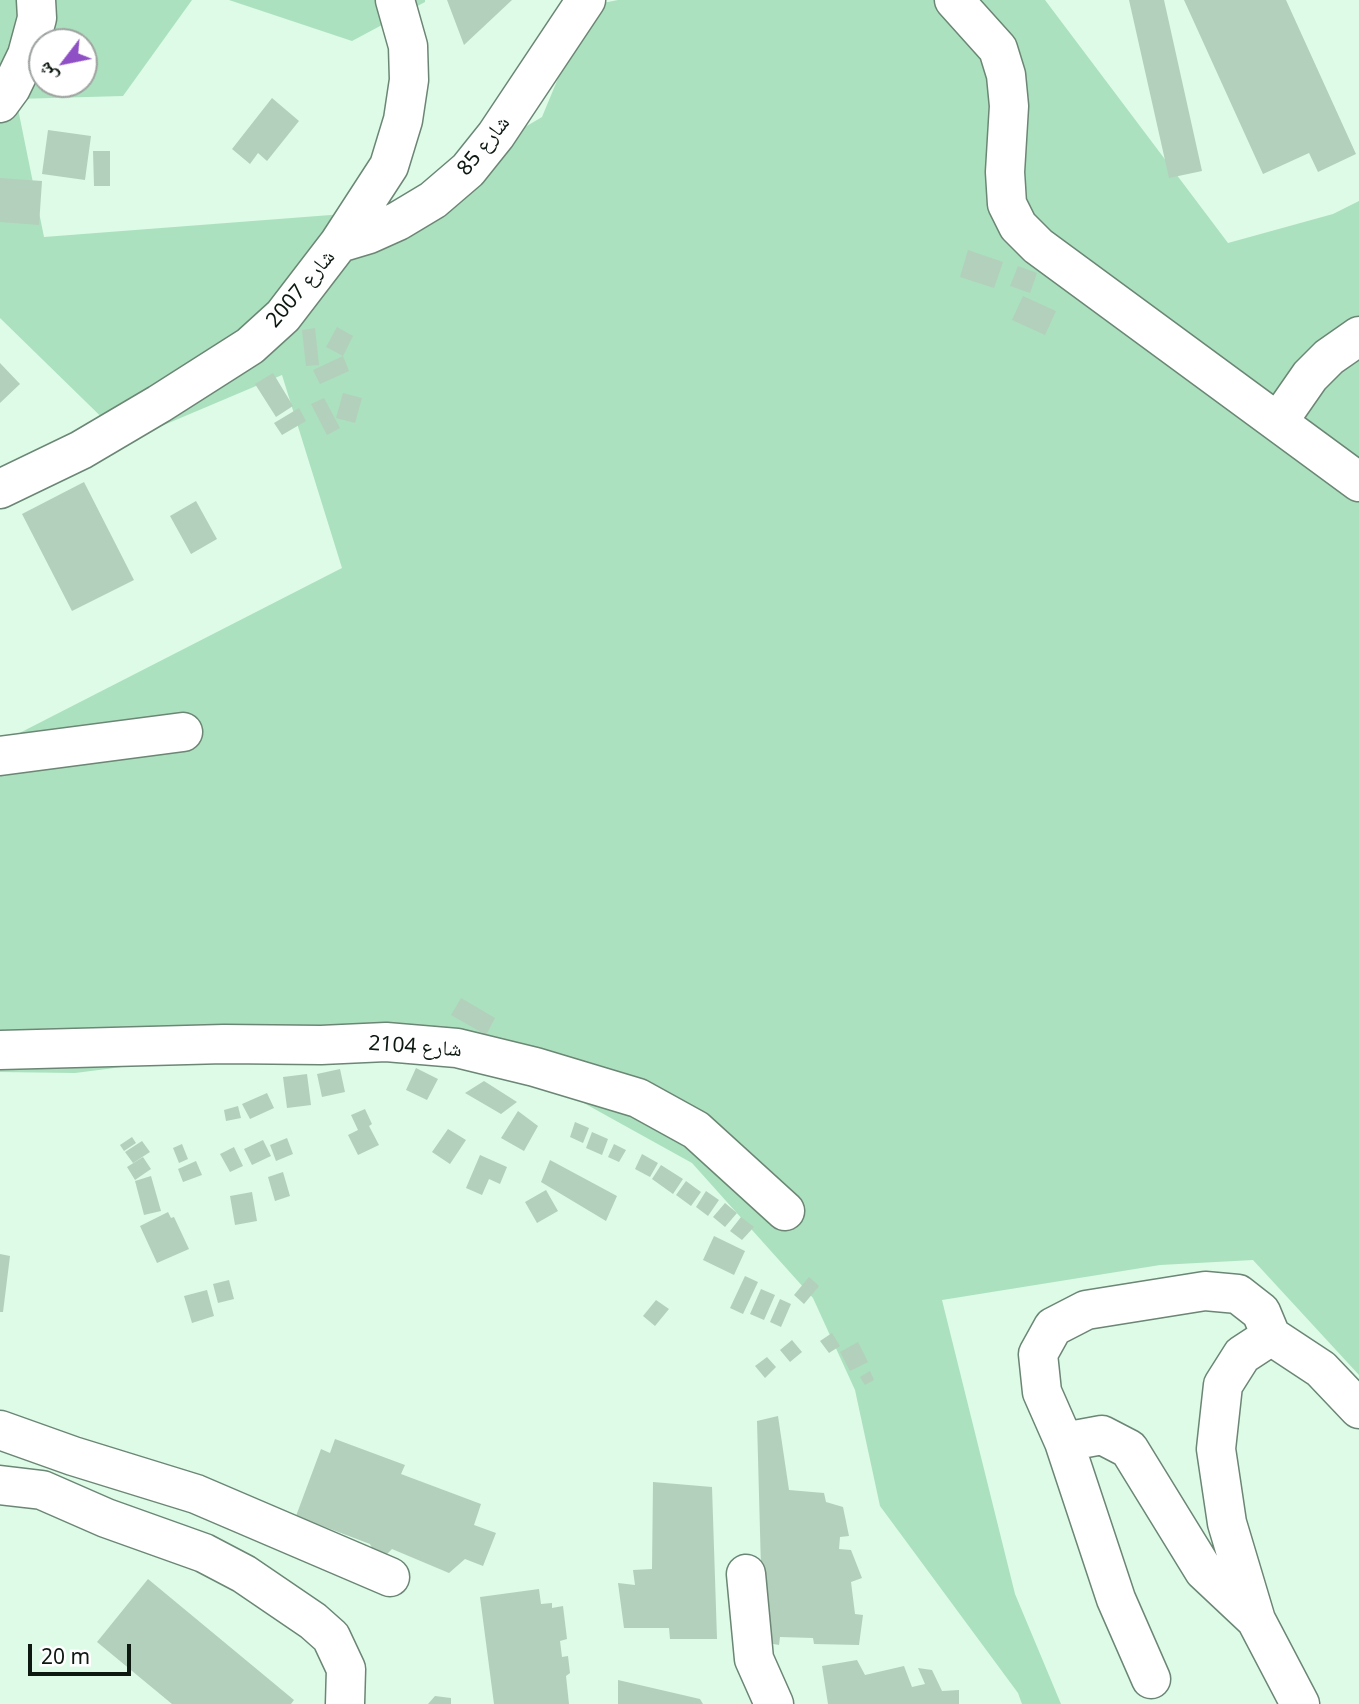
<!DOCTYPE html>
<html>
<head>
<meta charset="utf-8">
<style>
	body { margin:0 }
	#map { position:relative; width:1359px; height:1704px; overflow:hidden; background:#ddfbe7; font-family:"Noto Sans","Noto Naskh Arabic",sans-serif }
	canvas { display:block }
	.north { position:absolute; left:28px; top:28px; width:70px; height:70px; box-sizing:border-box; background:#fff; border:2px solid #9ea3a0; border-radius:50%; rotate:238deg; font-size:19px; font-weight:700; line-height:28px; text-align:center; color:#0d1811 }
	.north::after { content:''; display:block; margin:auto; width:24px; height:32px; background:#8f50c6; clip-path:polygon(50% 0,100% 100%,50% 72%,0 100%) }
	.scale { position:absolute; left:28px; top:1644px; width:103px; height:32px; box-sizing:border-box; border:4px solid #0d1811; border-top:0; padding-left:9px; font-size:21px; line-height:24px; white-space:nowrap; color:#0d1811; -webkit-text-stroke:5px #fff; paint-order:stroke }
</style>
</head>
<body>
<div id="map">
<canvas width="1359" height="1704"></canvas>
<div class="north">ش</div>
<div class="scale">20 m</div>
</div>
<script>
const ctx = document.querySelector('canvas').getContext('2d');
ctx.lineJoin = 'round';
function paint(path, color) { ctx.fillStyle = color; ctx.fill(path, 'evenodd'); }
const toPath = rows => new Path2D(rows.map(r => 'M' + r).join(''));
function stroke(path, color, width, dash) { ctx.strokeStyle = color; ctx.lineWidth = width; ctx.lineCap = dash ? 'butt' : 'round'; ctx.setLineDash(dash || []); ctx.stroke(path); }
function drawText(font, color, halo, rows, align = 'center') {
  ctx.font = font + ' "Noto Sans","Noto Naskh Arabic",sans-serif'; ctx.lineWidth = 6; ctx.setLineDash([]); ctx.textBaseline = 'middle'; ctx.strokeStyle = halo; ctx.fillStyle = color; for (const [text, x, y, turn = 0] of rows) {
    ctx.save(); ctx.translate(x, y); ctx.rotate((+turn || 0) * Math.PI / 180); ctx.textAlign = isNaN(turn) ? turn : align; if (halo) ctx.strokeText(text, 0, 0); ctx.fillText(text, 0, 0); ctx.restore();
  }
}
paint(toPath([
	[0,0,192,0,123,96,16,99,44,237,383,211,542,117,588,6,618,0,1045,0,1228,243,1333,214,1359,201,1359,1375,1253,1260,1160,1265,942,1300,1015,1594,1061,1704,1022,1704,1018,1693,880,1506,855,1390,813,1298,692,1163,452,1030,302,1044,75,1073,0,1072,0,743,342,568,282,375,126,441,0,318],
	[42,42,84,42,84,84,42,84],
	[229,0,425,0,425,2,352,41]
]), '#abe1be');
paint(toPath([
	[447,0,512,0,464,45],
	[1129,0,1164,0,1202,171,1169,178],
	[1184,0,1286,0,1356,154,1318,172,1309,153,1263,174],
	[272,98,299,121,267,161,258,153,250,164,232,149],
	[48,130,91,136,85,180,42,174],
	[93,151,110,151,110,186,94,186],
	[0,178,42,181,39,225,0,222],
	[968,250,1003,262,994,288,960,277],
	[1018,266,1037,273,1030,293,1010,286],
	[1023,296,1056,311,1045,335,1012,320],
	[337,327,353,336,343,356,326,347],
	[315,328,319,365,306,366,302,330],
	[343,356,349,371,320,384,313,370],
	[0,363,20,384,0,403],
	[273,373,293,406,276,417,255,384],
	[343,393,362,398,355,423,336,418],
	[324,398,340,428,327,435,311,404],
	[299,408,306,421,282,435,274,423],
	[84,482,134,580,72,611,22,514],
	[196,501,217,539,191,554,170,516],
	[461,998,495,1018,486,1035,451,1015],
	[416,1068,438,1079,427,1100,406,1090],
	[340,1069,345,1092,322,1097,317,1074],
	[307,1074,311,1105,287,1108,283,1077],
	[484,1081,517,1102,501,1114,465,1093],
	[267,1093,274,1108,250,1119,242,1104],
	[238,1106,241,1118,226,1121,224,1110],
	[365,1109,372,1124,369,1126,379,1145,358,1155,348,1135,358,1130,351,1115],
	[518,1111,538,1126,524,1151,501,1138],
	[575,1122,589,1128,583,1143,570,1137],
	[448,1129,466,1140,450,1164,432,1152],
	[592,1132,608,1139,602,1155,586,1148],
	[132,1137,136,1143,124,1151,120,1145],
	[287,1138,293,1154,276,1161,270,1145],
	[263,1140,271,1156,252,1165,244,1149],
	[142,1141,150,1152,133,1163,125,1152],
	[182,1144,188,1159,179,1163,173,1148],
	[614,1144,626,1150,619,1162,608,1157],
	[234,1147,243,1166,230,1172,220,1154],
	[642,1154,658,1163,650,1177,635,1169],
	[480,1155,507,1167,500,1184,489,1179,482,1195,466,1188],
	[143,1157,151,1169,135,1180,127,1167],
	[550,1160,617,1196,606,1221,541,1182],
	[196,1161,202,1175,183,1182,178,1169],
	[661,1165,683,1179,673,1194,652,1179],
	[283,1172,290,1196,275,1201,268,1177],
	[151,1176,161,1211,144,1215,135,1181],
	[686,1181,701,1192,691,1206,676,1195],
	[546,1190,558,1211,537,1223,525,1202],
	[706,1191,719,1200,708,1216,696,1207],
	[252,1192,257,1221,235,1225,230,1196],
	[725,1203,737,1213,725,1227,713,1217],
	[168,1212,171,1218,174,1217,189,1249,157,1263,140,1226],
	[741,1217,754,1227,742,1240,730,1231],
	[714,1236,745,1251,734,1275,703,1260],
	[0,1254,10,1256,3,1312,0,1312],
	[745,1276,758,1282,743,1314,730,1308],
	[809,1277,819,1286,804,1304,794,1295],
	[229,1280,234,1299,218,1303,213,1284],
	[761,1289,775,1295,764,1320,750,1314],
	[207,1290,214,1316,192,1323,184,1296],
	[780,1299,791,1304,781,1327,770,1322],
	[656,1300,669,1309,655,1326,643,1316],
	[832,1333,840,1346,829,1353,820,1341],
	[792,1340,802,1352,790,1362,780,1350],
	[858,1342,868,1362,850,1371,840,1352],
	[767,1357,776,1367,765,1378,755,1366],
	[870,1371,874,1380,865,1385,860,1377],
	[778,1416,789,1490,824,1493,826,1502,843,1507,849,1536,840,1537,839,1549,851,1550,862,1578,851,1582,855,1614,863,1615,859,1645,814,1644,813,1638,780,1637,779,1645,763,1642,757,1421],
	[335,1439,405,1465,401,1474,481,1504,474,1525,496,1533,483,1566,465,1559,449,1573,392,1549,386,1555,373,1550,370,1544,296,1516,321,1449,330,1453],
	[653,1482,712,1487,717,1639,670,1639,669,1628,624,1628,618,1583,635,1585,633,1570,652,1569],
	[148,1579,294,1700,291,1704,172,1704,97,1642],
	[539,1589,541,1604,552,1603,552,1608,563,1606,567,1639,560,1641,562,1657,568,1656,570,1673,566,1676,569,1704,494,1704,480,1597],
	[857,1660,865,1675,904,1666,912,1687,925,1684,918,1668,932,1670,942,1691,959,1690,959,1704,828,1704,822,1666],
	[618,1680,700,1699,703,1704,618,1704],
	[435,1696,451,1698,451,1704,428,1704]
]), '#b3d0bc');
const minor = toPath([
	[954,0,998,49,1006,75,1009,106,1005,172,1007,204,1018,226,1038,246,1359,482],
	[339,243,369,234,398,221,433,200,468,170,496,135,586,0],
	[1278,422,1310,376,1329,357,1359,336],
	[0,489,81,450,159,404,250,346,283,316,339,243,389,166,403,120,409,80,408,46,395,0],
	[0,756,183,732],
	[0,1050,224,1044,321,1045,386,1042,457,1048,535,1067,638,1098,696,1130,785,1211],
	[1271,1336,1242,1355,1223,1385,1216,1449,1227,1523,1256,1620,1300,1704],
	[0,1430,73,1456,196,1494,390,1577],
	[1064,1442,1102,1435,1129,1449,1204,1571,1254,1618],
	[0,1485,42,1490,106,1518,204,1553,244,1574,313,1621,331,1637,346,1669,345,1704],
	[746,1574,754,1659,774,1704],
	[1151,1679,1116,1599,1064,1442,1042,1392,1038,1354,1053,1327,1086,1310,1205,1291,1238,1294,1261,1312,1271,1336,1321,1369,1359,1409]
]);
const major = toPath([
	[0,103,11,88,27,55,37,18,36,0]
]);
stroke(minor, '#6b8674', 41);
stroke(major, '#6b8674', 41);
stroke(minor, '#fff', 38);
stroke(major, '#fff', 38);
drawText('21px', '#0d1811', '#fff', [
	["شارع 85",484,146,-51],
	["شارع 2007",301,289,-50],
	["شارع 2104",415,1047,4]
]);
</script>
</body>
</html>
